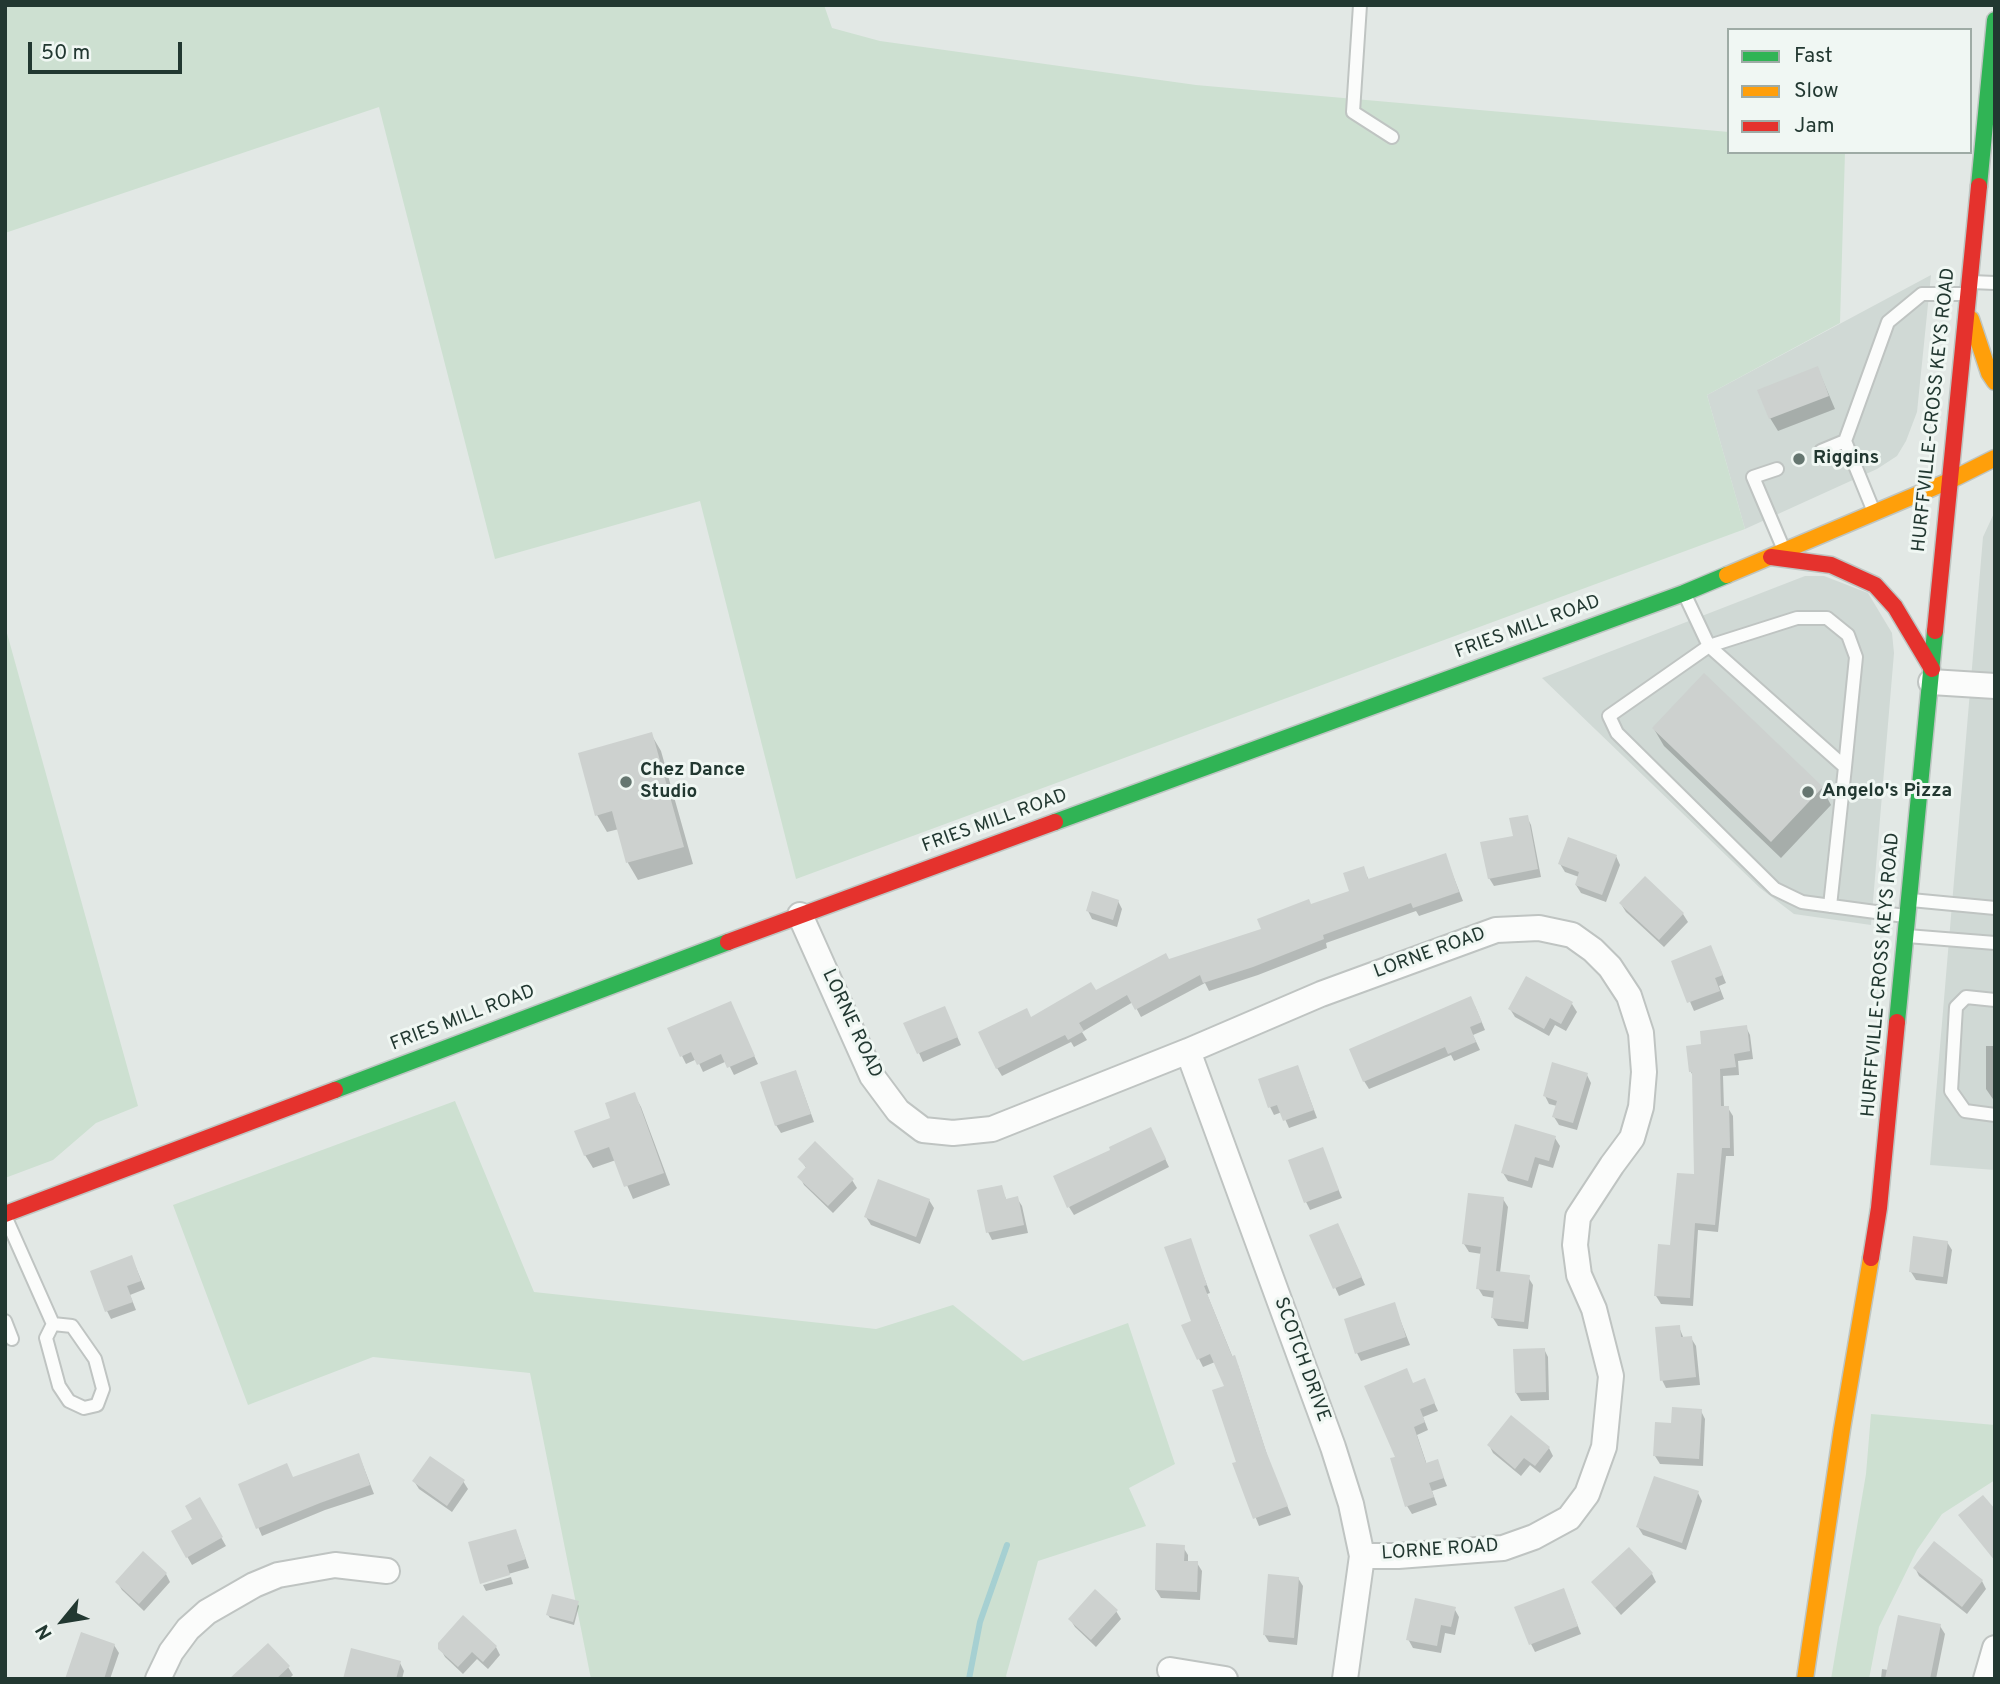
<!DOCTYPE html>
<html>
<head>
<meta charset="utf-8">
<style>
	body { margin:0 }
	#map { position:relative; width:2000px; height:1684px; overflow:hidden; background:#e2e8e5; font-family:Overpass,sans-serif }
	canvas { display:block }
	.frame { position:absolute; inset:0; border:7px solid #223831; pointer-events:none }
	.legend { position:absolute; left:1727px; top:28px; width:245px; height:126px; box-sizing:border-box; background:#f0f7f3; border:2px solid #9eaba5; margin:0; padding:9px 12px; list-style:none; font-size:21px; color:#223831 }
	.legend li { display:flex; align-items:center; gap:14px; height:35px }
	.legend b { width:35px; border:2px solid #9eaba5 }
	.north { position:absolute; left:28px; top:1586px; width:70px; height:70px; -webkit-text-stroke:5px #f0f7f3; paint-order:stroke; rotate:240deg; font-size:19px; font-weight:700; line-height:28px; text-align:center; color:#223831 }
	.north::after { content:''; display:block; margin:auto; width:24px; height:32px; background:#223831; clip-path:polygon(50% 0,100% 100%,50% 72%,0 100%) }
	.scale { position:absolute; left:28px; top:42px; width:154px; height:32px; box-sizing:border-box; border:4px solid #223831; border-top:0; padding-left:9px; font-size:21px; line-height:24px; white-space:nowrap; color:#223831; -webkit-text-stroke:5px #f0f7f3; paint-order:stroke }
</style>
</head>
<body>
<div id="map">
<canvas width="2000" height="1684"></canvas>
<div class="frame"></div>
<ul class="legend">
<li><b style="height:9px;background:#30b455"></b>Fast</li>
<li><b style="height:9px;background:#ff9f0a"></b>Slow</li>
<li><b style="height:9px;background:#e5322d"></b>Jam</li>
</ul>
<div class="north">N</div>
<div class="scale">50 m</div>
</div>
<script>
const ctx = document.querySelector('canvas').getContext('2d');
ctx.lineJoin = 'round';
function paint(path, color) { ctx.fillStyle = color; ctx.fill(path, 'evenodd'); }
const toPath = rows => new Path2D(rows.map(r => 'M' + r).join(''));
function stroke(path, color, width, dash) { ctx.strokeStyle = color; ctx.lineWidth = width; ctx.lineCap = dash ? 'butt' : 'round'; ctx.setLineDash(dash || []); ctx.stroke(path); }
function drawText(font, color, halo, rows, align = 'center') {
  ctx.font = font + ' Overpass,sans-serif'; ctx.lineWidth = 6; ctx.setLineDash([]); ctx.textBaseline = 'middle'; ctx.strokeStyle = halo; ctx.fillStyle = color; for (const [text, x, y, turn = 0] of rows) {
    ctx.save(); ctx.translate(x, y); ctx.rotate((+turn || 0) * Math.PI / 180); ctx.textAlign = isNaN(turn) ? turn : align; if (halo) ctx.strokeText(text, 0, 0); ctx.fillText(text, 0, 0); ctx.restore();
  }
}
paint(toPath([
	[1931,275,1917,412,1906,441,1897,456,1877,469,1745,529,1707,395],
	[1995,511,1995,1170,1930,1165,1983,537],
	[1805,576,1824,576,1868,593,1892,633,1894,653,1871,925,1794,914,1760,888,1542,678]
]), '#d0d9d5');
paint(toPath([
	[5,5,824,5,832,28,880,41,1196,85,1729,132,1729,152,1845,152,1840,323,1707,395,1745,529,796,879,700,501,495,559,379,107,5,233],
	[5,626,138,1106,96,1123,53,1160,5,1178],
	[455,1101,534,1292,876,1329,953,1305,1023,1361,1128,1323,1175,1464,1129,1488,1146,1526,1038,1561,1006,1676,1008,1679,591,1679,530,1373,373,1357,248,1405,173,1205],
	[1871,1414,1995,1425,1995,1480,1942,1514,1917,1550,1879,1627,1869,1679,1831,1679,1866,1474]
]), '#cde0d1');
paint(toPath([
	[1818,369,1835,409,1778,431,1770,418],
	[1654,729,1822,788,1831,805,1781,858,1664,746],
	[651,734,661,751,693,864,638,880,628,863,619,829,607,832,597,815],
	[1527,817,1531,825,1541,877,1494,886,1489,878],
	[1445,855,1463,901,1419,916,1416,911,1326,943,1327,948,1258,975,1209,991,1205,983,1141,1017,1133,1002,1082,1032,1087,1040,1074,1047,1071,1042,1002,1076,997,1068,1031,1019,1169,961,1264,930,1311,906,1352,892,1363,868,1369,880],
	[1616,856,1620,865,1606,902,1581,893,1576,885,1579,877,1565,872,1560,864],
	[1118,901,1122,909,1117,927,1092,919,1088,911],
	[1621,904,1683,914,1688,922,1664,947,1626,912],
	[1711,947,1726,983,1719,986,1724,999,1694,1011,1673,962],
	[1572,1004,1577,1012,1566,1031,1555,1025,1549,1036,1515,1017,1510,1009],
	[1475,1006,1485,1030,1473,1035,1480,1050,1454,1061,1451,1055,1369,1089,1364,1081],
	[732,1009,758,1064,734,1075,727,1061,703,1072,697,1059,686,1064,682,1056],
	[948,1016,961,1045,923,1062,906,1024],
	[1746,1027,1750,1035,1753,1059,1738,1061,1739,1075,1723,1076,1724,1108,1728,1108,1733,1116,1734,1156,1726,1156,1718,1232,1698,1230,1693,1306,1661,1304,1656,1296,1696,1176,1694,1078,1691,1072,1703,1046],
	[1986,1046,1995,1046,1995,1102,1986,1089],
	[1298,1067,1317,1118,1289,1128,1282,1112,1274,1115,1270,1107],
	[1587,1075,1591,1083,1577,1130,1559,1125,1554,1117,1557,1106,1549,1104,1545,1096],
	[799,1080,814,1122,781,1133,776,1125],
	[634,1094,641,1107,670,1185,633,1199,616,1160,593,1168,585,1155],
	[1155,1137,1169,1167,1074,1215,1069,1207,1113,1151],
	[1555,1138,1560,1146,1553,1168,1539,1164,1532,1188,1508,1181,1503,1173],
	[1322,1150,1342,1198,1310,1210,1306,1202],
	[800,1159,852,1180,857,1188,833,1213,804,1185,800,1177,807,1169],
	[1001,1187,1007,1201,1017,1198,1022,1206,1028,1233,992,1240,988,1232],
	[1503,1199,1508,1207,1500,1273,1528,1277,1533,1285,1528,1329,1498,1326,1493,1318,1495,1298,1483,1296,1478,1288,1482,1254,1469,1252,1464,1244],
	[929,1200,934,1208,920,1244,871,1225,866,1217],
	[1342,1233,1365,1285,1339,1296,1312,1236],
	[1190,1240,1210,1293,1207,1294,1233,1358,1238,1365,1269,1461,1291,1515,1259,1526,1235,1464,1238,1463,1226,1387,1215,1362,1203,1367,1199,1359,1193,1322],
	[1947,1242,1952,1250,1947,1284,1916,1280,1911,1272],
	[132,1258,145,1289,130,1295,136,1310,111,1319,107,1311],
	[1394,1304,1410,1345,1361,1361,1357,1353],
	[1679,1327,1684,1339,1691,1338,1696,1346,1700,1385,1666,1388,1662,1380],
	[1544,1349,1548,1357,1549,1400,1521,1401,1516,1393],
	[1414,1385,1428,1389,1438,1411,1423,1417,1428,1430,1417,1435,1427,1465,1437,1461,1447,1486,1432,1491,1437,1505,1412,1514,1407,1506,1397,1458],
	[1701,1411,1705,1419,1703,1466,1660,1464,1655,1456,1672,1425],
	[1489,1445,1549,1448,1553,1456,1540,1473,1530,1465,1521,1476,1493,1453],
	[362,1463,374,1494,325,1510,262,1536,240,1485,294,1479],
	[414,1481,463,1481,468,1489,452,1512,419,1489],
	[1698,1493,1702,1501,1686,1550,1643,1535,1638,1527],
	[200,1500,226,1546,192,1565,173,1532,195,1519],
	[516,1531,529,1568,481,1582],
	[1183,1547,1188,1555,1188,1562,1197,1563,1202,1571,1200,1600,1161,1598,1156,1590],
	[1915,1568,1982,1581,1986,1589,1967,1614,1919,1576],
	[166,1574,170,1582,144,1611,122,1590,117,1582],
	[1652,1574,1656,1582,1621,1615,1593,1582],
	[511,1577,513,1584,486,1591,483,1585],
	[1298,1578,1303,1586,1297,1645,1269,1642,1264,1634],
	[1567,1598,1581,1634,1535,1652,1531,1644],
	[577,1603,579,1606,574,1625,550,1618,548,1615],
	[1454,1608,1459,1617,1455,1635,1445,1633,1441,1653,1413,1648,1408,1639],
	[1116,1611,1121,1619,1096,1647,1075,1627,1070,1619],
	[1940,1626,1945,1634,1936,1679,1881,1679,1882,1669,1888,1670],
	[114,1645,119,1653,110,1679,67,1679],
	[496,1647,500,1655,488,1669,477,1659,463,1674,445,1657,440,1648],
	[400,1663,404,1671,402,1679,345,1679],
	[288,1667,293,1675,289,1679,231,1679]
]), '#0003');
stroke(toPath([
	[969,1679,980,1622,1007,1545]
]), '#a6d0d2', 6);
paint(toPath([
	[1818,366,1829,396,1769,419,1757,390],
	[1704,673,1823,787,1771,842,1652,728],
	[652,732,684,847,626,863,612,811,595,816,578,753],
	[1528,815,1538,869,1488,879,1480,842,1513,836,1509,818],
	[1568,837,1617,855,1602,895,1575,885,1579,872,1558,864],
	[1446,853,1459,892,1413,908,1411,903,1323,935,1324,939,1253,967,1203,983,1200,975,1135,1010,1127,995,1079,1023,1084,1031,1068,1040,1065,1035,996,1069,978,1032,1027,1008,1031,1017,1091,982,1096,990,1166,953,1169,959,1261,929,1257,919,1309,899,1311,904,1349,891,1343,873,1364,866,1368,879],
	[1645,876,1684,913,1659,940,1619,903],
	[1092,891,1119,900,1113,920,1086,911],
	[1711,945,1723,975,1715,978,1720,991,1687,1003,1671,961],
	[1526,976,1573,1002,1561,1024,1550,1018,1544,1029,1508,1009],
	[1471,996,1482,1022,1470,1027,1476,1042,1448,1054,1445,1047,1363,1082,1349,1049],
	[731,1001,755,1056,727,1068,721,1054,697,1065,691,1052,680,1057,667,1028],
	[945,1006,958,1037,917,1054,903,1023],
	[1747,1025,1750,1051,1734,1054,1736,1067,1720,1069,1721,1106,1729,1106,1730,1148,1722,1148,1715,1225,1695,1223,1690,1298,1654,1296,1658,1244,1670,1245,1677,1173,1694,1174,1692,1072,1689,1072,1686,1046,1701,1044,1700,1031],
	[1552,1062,1588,1073,1573,1123,1552,1117,1557,1101,1543,1096],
	[1298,1065,1314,1110,1283,1121,1277,1105,1268,1108,1258,1079],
	[796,1070,811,1114,775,1126,760,1082],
	[635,1092,664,1173,624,1187,609,1147,584,1156,574,1131,610,1118,605,1103],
	[1515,1124,1556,1136,1549,1161,1535,1157,1528,1181,1501,1173],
	[1151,1127,1166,1159,1067,1208,1053,1176,1110,1150,1109,1147],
	[815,1141,854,1179,828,1206,797,1177,806,1167,798,1159],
	[1323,1147,1339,1190,1304,1203,1288,1160],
	[878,1179,930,1199,916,1237,864,1217],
	[1002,1185,1006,1199,1018,1196,1024,1225,986,1233,977,1190],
	[1468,1193,1504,1197,1496,1271,1530,1275,1524,1322,1491,1318,1494,1291,1476,1289,1481,1247,1462,1244],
	[1338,1223,1362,1277,1333,1289,1309,1235],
	[1913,1236,1948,1241,1943,1277,1909,1272],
	[1191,1238,1207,1285,1204,1286,1232,1356,1235,1355,1266,1451,1288,1506,1253,1519,1232,1463,1236,1462,1212,1390,1224,1386,1210,1354,1197,1360,1181,1325,1191,1321,1164,1247],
	[132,1255,141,1281,127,1286,133,1302,105,1312,90,1271],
	[1395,1302,1406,1337,1355,1354,1344,1319],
	[1680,1325,1681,1337,1692,1336,1696,1377,1660,1381,1655,1327],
	[1545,1348,1546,1392,1515,1393,1513,1349],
	[1407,1368,1413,1383,1425,1378,1435,1403,1420,1409,1425,1422,1414,1427,1426,1463,1438,1459,1444,1478,1429,1483,1434,1497,1405,1507,1390,1458,1395,1457,1364,1386],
	[1672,1407,1702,1409,1699,1459,1653,1456,1655,1422,1671,1423],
	[1511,1415,1550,1447,1535,1466,1524,1458,1515,1469,1487,1445],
	[359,1453,370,1485,320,1503,256,1529,238,1484,287,1463,293,1477],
	[430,1456,465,1480,447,1506,412,1481],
	[1654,1476,1699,1491,1682,1543,1636,1527],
	[1983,1495,1995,1509,1995,1561,1958,1515],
	[200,1497,223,1537,186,1558,171,1531,192,1519,185,1506],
	[516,1529,526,1559,507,1565,510,1575,480,1584,468,1542],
	[1934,1541,1983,1580,1962,1607,1913,1568],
	[1156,1543,1185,1545,1184,1561,1198,1561,1197,1592,1155,1590],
	[1629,1547,1653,1573,1615,1608,1591,1582],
	[143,1551,167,1573,139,1604,115,1582],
	[1268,1574,1299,1577,1294,1638,1263,1635],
	[1564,1588,1578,1626,1529,1645,1514,1607],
	[1095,1589,1118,1610,1091,1640,1068,1619],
	[552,1594,579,1601,573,1622,546,1615],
	[1415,1598,1456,1607,1451,1627,1441,1625,1437,1646,1406,1640],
	[463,1615,497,1646,483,1662,472,1652,458,1667,438,1649,438,1643],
	[1898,1615,1941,1624,1930,1679,1885,1679],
	[81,1632,115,1644,104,1679,65,1679],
	[268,1643,290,1666,276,1679,229,1679],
	[351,1648,401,1661,396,1679,343,1679]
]), '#cdd1cf');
const lane = toPath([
	[1360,5,1353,112,1392,137],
	[1971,282,1995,283],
	[1845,441,1874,512],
	[1821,451,1845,441,1888,322,1922,294,1967,294],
	[1777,469,1753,477,1784,550],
	[1684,593,1709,646,1609,716,1617,733,1775,889,1802,902,1905,916],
	[1911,900,1995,908],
	[1830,906,1845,767,1709,646,1797,618,1827,618,1848,635,1856,657,1845,767],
	[1907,936,1995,943],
	[1995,1000,1966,997,1956,1007,1951,1091,1965,1111,1995,1115],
	[5,1216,53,1324],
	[5,1321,12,1339],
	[53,1324,72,1326,95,1359,103,1389,97,1405,84,1408,69,1401,59,1386,46,1338,53,1324]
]);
const street = toPath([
	[1931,682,1995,686],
	[800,915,872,1076,898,1111,923,1130,953,1133,992,1129,1188,1051,1321,994,1496,930,1539,928,1572,935,1593,950,1610,967,1629,996,1641,1033,1644,1072,1641,1107,1632,1138,1612,1165,1578,1217,1575,1245,1579,1275,1594,1309,1611,1376,1604,1447,1587,1494,1569,1518,1534,1537,1503,1548,1398,1556,1362,1556],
	[1188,1051,1333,1447,1351,1504,1362,1556,1345,1679],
	[1170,1670,1225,1679],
	[158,1679,171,1652,188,1629,207,1612,254,1585,278,1575,335,1565,387,1571],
	[1986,1679,1995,1648]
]);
const fast = toPath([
	[1979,186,1995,20],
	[1055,822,1684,593,1727,575],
	[1897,1022,1935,631],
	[335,1090,728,942]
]);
const slow = toPath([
	[1971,319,1989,373,1995,382],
	[1727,575,1949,481,1995,458],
	[1805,1679,1842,1429,1871,1258]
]);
const jam = toPath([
	[1771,557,1831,565,1875,585,1895,607,1932,669],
	[1935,631,1979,186],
	[728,942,1055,822],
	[5,1214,335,1090],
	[1871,1258,1879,1208,1897,1022]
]);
stroke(lane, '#bfc4c2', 16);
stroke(street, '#bfc4c2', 28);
stroke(fast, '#bec5c2', 19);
stroke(slow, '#bec5c2', 19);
stroke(jam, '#bec5c2', 19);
stroke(lane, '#fbfcfb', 12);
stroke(street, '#fbfcfb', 24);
stroke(fast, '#30b455', 16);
stroke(slow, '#ff9f0a', 16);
stroke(jam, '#e5322d', 16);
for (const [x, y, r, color] of [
	[1799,459,7,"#657670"],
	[626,782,7,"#657670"],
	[1808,792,7,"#657670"]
]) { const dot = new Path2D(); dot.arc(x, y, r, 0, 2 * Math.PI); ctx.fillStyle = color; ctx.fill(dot); stroke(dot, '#f0f7f3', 2.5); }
drawText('19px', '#223831', '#f0f7f3', [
	["HURFFVILLE-CROSS KEYS ROAD",1935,410,-84],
	["FRIES MILL ROAD",1528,628,-20],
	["FRIES MILL ROAD",995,822,-20],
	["LORNE ROAD",1430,954,-20],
	["HURFFVILLE-CROSS KEYS ROAD",1882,975,-85],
	["FRIES MILL ROAD",463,1019,-21],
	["LORNE ROAD",851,1024,65],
	["SCOTCH DRIVE",1301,1360,70],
	["LORNE ROAD",1440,1551,-4]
]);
drawText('bold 19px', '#223831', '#f0f7f3', [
	["Riggins",1813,459],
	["Chez Dance",640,771],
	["Studio",640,793],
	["Angelo's Pizza",1822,792]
], 'left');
</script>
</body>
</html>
